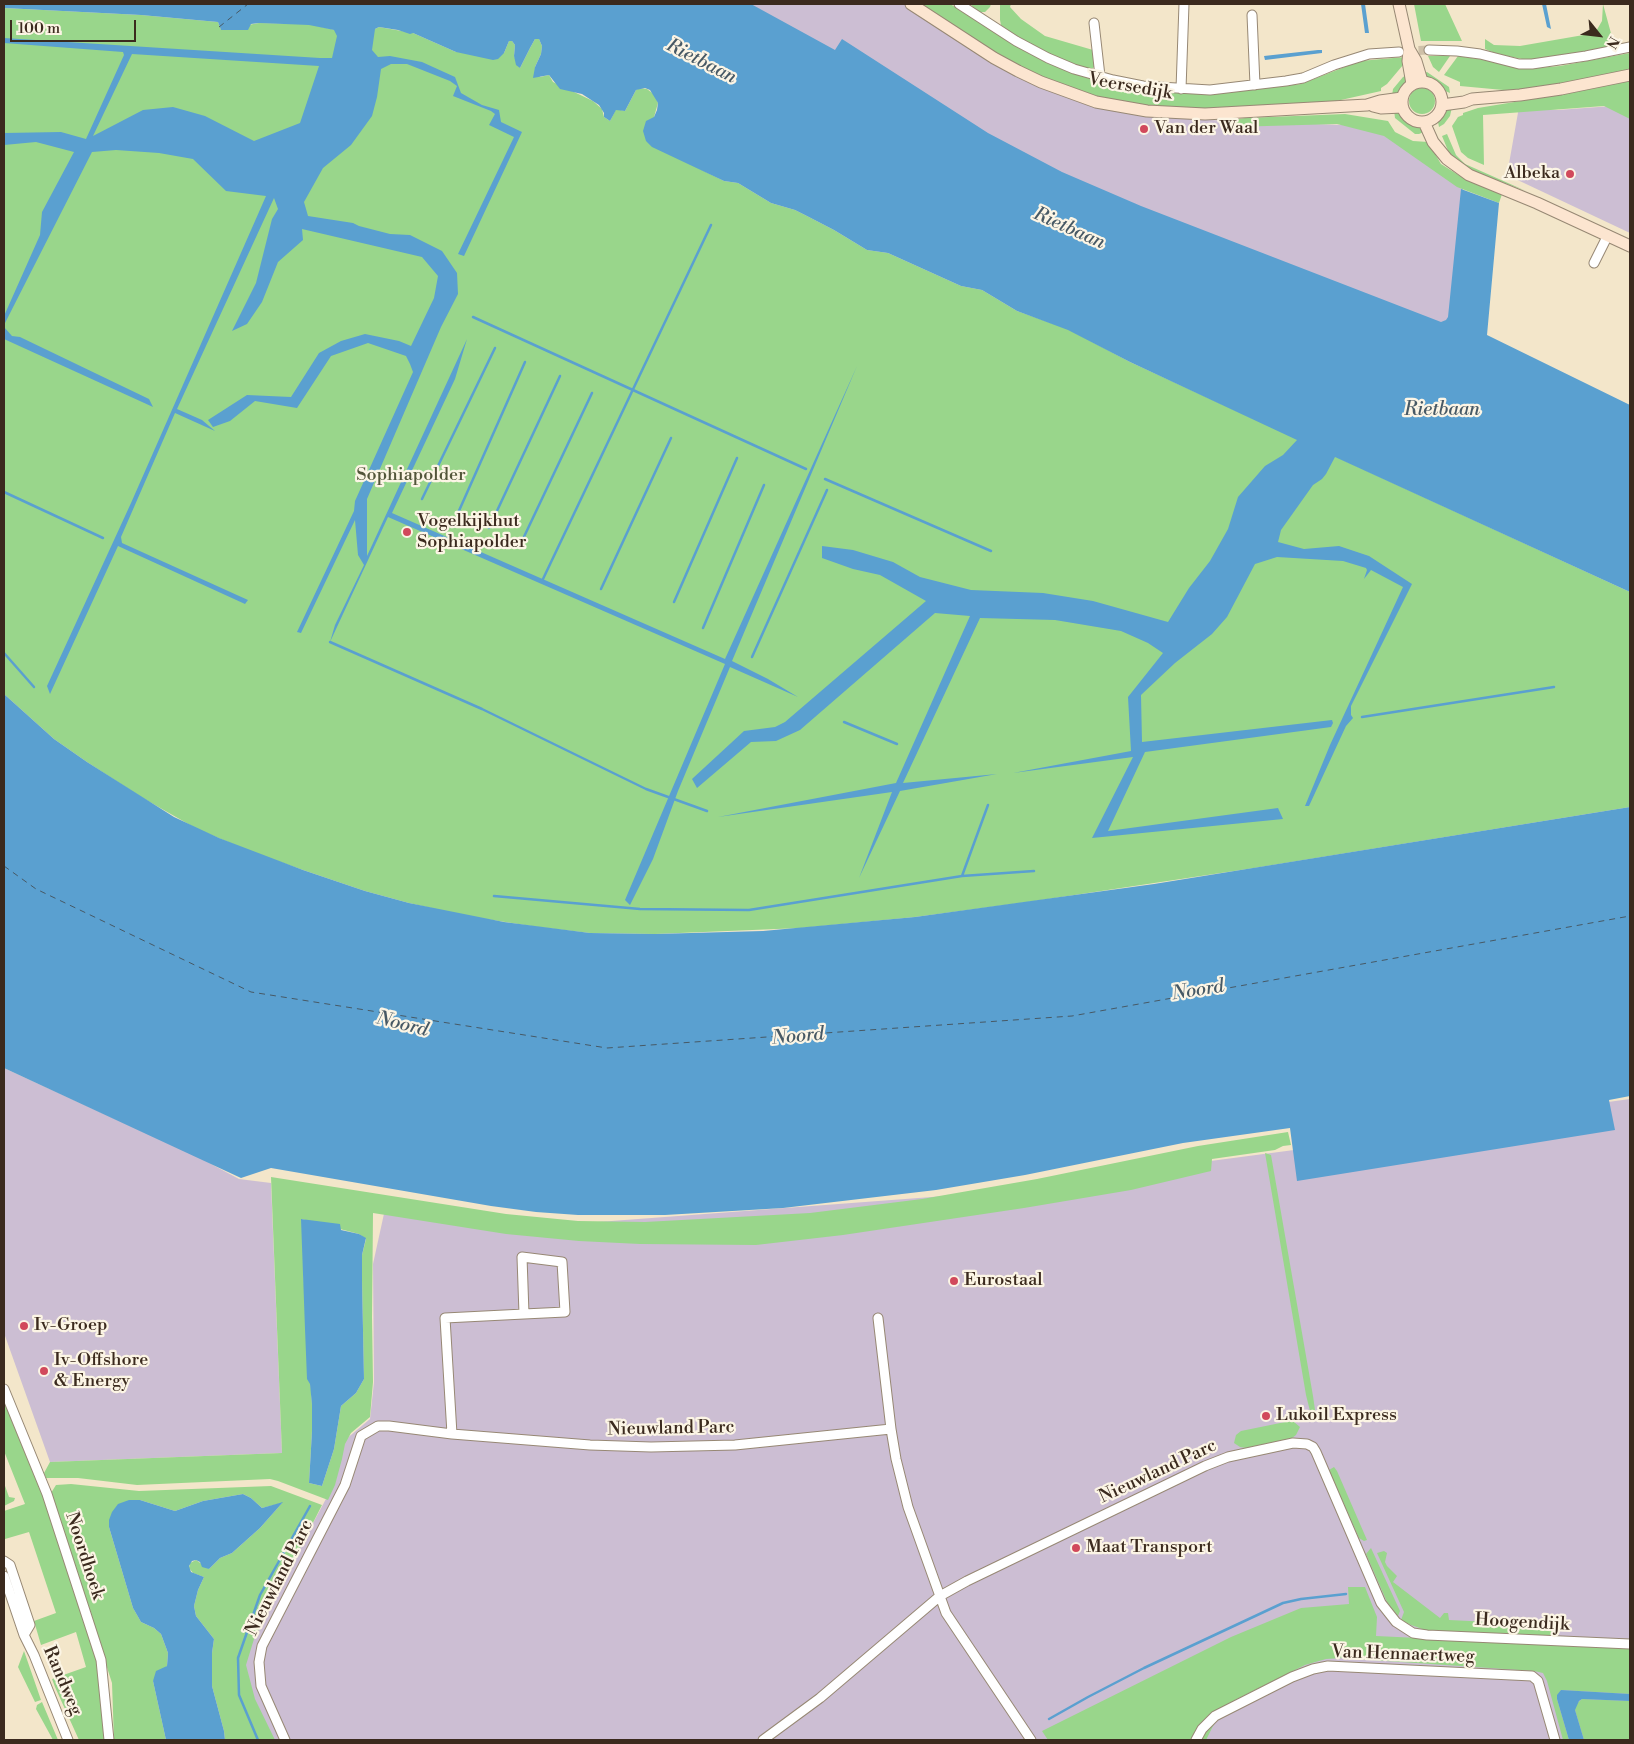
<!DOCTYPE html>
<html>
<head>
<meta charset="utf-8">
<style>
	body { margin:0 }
	#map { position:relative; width:1634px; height:1744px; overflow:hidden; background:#f3e6ca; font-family:"Libre Bodoni",serif }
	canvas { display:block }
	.frame { position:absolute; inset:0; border:5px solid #3b2a1e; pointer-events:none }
	.north { position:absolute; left:1574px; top:10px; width:50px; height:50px; -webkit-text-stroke:4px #fcf5e5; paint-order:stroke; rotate:119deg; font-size:14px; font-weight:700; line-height:20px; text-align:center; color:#3b2a1e }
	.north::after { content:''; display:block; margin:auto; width:18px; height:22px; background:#3b2a1e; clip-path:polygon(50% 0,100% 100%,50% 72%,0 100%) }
	.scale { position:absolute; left:10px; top:20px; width:126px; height:22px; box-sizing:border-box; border:2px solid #3b2a1e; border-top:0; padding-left:6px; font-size:15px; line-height:18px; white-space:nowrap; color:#3b2a1e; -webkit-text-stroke:4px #fcf5e5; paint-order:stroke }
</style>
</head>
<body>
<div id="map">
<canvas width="1634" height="1744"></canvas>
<div class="frame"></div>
<div class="north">N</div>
<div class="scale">100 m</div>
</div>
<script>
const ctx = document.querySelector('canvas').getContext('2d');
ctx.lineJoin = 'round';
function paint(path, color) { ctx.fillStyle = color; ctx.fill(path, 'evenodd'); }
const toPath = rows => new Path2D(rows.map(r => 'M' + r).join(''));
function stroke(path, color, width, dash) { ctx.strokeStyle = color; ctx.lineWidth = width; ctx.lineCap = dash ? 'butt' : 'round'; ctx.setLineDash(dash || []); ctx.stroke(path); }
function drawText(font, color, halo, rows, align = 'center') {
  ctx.font = font + ' "Libre Bodoni",serif'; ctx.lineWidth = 4.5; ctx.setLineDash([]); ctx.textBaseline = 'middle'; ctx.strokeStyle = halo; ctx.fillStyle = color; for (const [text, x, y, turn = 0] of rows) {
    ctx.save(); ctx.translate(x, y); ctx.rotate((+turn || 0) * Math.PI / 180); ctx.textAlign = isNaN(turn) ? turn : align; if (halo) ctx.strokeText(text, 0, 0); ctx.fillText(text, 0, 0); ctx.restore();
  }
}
paint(toPath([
	[727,4,923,4,1126,112,1209,120,1371,126,1463,189,1452,327,1133,212],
	[1612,106,1630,115,1630,233,1507,175,1519,107,1558,110],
	[4,1068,198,1157,239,1179,271,1183,282,1453,50,1462,4,1333],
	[1630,1099,1630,1740,274,1740,253,1697,243,1665,251,1639,327,1497,345,1440,370,1419,374,1382,373,1264,387,1200,558,1225,945,1196,1294,1150,1294,1145]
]), '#ccbed3');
paint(toPath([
	[919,4,950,4,1069,70,1212,94,1301,84,1360,61,1405,57,1403,65,1387,84,1381,88,1381,91,1332,102,1206,110,1134,106,1094,96,1030,72,1001,56],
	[970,4,991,4,990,7,985,12,979,12],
	[1000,4,1011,4,1010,7,1021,19,1045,36,1093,50,1095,64,1094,67,1092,69,1084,68,1068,63,1023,42,1001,25,1000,20],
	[1414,4,1445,4,1462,41,1421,41],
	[1603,4,1612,37,1610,46,1606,49,1532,61,1497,54,1485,49,1485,39,1494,45,1520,46,1595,33,1602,21],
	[4,8,141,15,218,22,221,30,259,23,309,24,335,30,375,29,379,27,413,33,456,52,504,53,509,41,512,41,515,45,514,56,520,68,530,48,535,39,539,39,542,46,541,54,535,67,540,77,549,75,553,82,593,101,602,109,604,117,610,121,616,109,625,111,636,90,640,88,647,89,655,95,658,103,654,117,692,165,724,181,738,183,771,203,795,210,805,215,834,230,867,250,888,253,961,286,982,290,1017,311,1068,329,1130,362,1630,592,1630,807,1254,868,1028,902,915,917,801,928,655,934,590,933,538,927,466,916,409,903,365,891,303,870,252,852,197,829,141,797,87,762,54,739,4,694],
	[1630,53,1630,69,1575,81,1514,91,1460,86,1460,82,1444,75,1458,56,1492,61,1526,69,1560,66],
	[1428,56,1450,56,1439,72,1433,67],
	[1427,72,1449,87,1450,93,1443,90,1440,86,1426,76,1424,73],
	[1409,74,1408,82,1400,92,1392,96,1393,89,1403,77],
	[1630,79,1630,119,1604,106,1483,115,1484,165,1468,158,1461,152,1452,126,1458,117,1463,115,1463,113,1478,108,1557,95],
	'1409 101a13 13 0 1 1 26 0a13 13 0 1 1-26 0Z',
	[1452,107,1450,116,1444,124,1439,127,1438,122,1440,116,1448,109],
	[1394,110,1400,113,1409,122,1419,127,1424,132,1419,134,1415,134,1395,118],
	[1345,114,1388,121,1395,132,1413,141,1428,142,1441,164,1460,176,1502,194,1499,203,1457,187,1384,136,1337,124,1232,127,1230,124,1233,120,1245,118],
	[1447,134,1456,155,1465,164,1526,191,1470,170,1454,158,1449,153,1442,136],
	[1288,1132,1291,1145,1283,1146,1275,1150,1212,1159,1211,1171,1131,1190,1024,1208,843,1235,756,1245,640,1244,579,1241,506,1234,373,1213,372,1317,373,1382,370,1417,351,1433,345,1444,342,1459,335,1485,328,1500,278,1481,270,1479,137,1485,78,1478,46,1478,44,1473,50,1462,282,1453,271,1177,506,1214,578,1221,645,1222,810,1213,922,1199,1037,1179,1198,1146],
	[302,1219,359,1234,366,1239,362,1255,362,1280,364,1379,356,1393,341,1406,334,1449,322,1486,309,1483,312,1431,312,1405,304,1285],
	[1265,1153,1271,1155,1313,1396,1316,1417,1312,1419,1306,1395],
	[4,1397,58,1531,91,1630,102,1687,106,1740,79,1740,55,1687,52,1679,86,1667,76,1632,41,1645,34,1621,56,1613,29,1532,5,1539,4,1537,4,1511,25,1504,4,1451],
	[1290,1421,1294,1422,1300,1427,1296,1435,1292,1438,1246,1448,1240,1447,1234,1443,1236,1435,1241,1431],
	[1334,1467,1337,1471,1367,1540,1364,1541,1359,1538,1329,1470],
	[4,1483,9,1497,15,1498,14,1501,4,1506],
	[71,1484,139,1491,271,1486,322,1505,254,1639,246,1665,255,1699,275,1740,225,1740,224,1731,212,1686,212,1653,214,1639,196,1616,194,1606,198,1590,204,1577,193,1573,189,1568,190,1563,196,1560,209,1569,220,1558,232,1553,260,1528,282,1503,262,1508,251,1498,243,1494,203,1501,175,1511,140,1500,109,1527,133,1608,141,1622,154,1628,161,1634,168,1653,167,1666,153,1681,166,1740,114,1740,112,1683,51,1493,56,1485],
	[1371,1548,1400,1611,1398,1616,1387,1602,1366,1554],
	[1384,1551,1387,1553,1385,1562,1387,1566,1397,1576,1393,1582,1440,1618,1444,1613,1448,1613,1449,1620,1552,1625,1552,1637,1425,1630,1411,1625,1401,1620,1404,1612,1377,1553],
	[1348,1587,1365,1587,1377,1617,1376,1636,1630,1648,1630,1694,1561,1690,1557,1699,1569,1740,1563,1740,1547,1681,1543,1673,1534,1671,1342,1658,1326,1659,1305,1665,1235,1700,1224,1711,1213,1726,1206,1740,1048,1740,1042,1731,1231,1637,1301,1608,1349,1604],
	[24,1651,41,1700,35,1702,18,1667],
	[1582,1699,1630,1701,1630,1740,1584,1740,1575,1710,1575,1705],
	[42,1702,58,1740,53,1740,36,1709,37,1705]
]), '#99d68b');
paint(toPath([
	[4,4,751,4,835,50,842,39,988,133,1062,172,1141,206,1441,322,1446,320,1448,317,1461,189,1499,203,1487,335,1630,405,1630,592,1335,457,1326,474,1322,479,1313,485,1281,530,1278,542,1304,549,1339,546,1369,556,1412,584,1351,706,1351,715,1353,718,1346,726,1309,806,1305,806,1330,745,1403,587,1371,570,1364,579,1359,594,1367,570,1366,568,1343,561,1277,557,1255,564,1227,617,1212,634,1175,663,1141,695,1142,742,1332,720,1333,723,1331,727,1145,752,1108,831,1278,808,1283,819,1092,838,1133,757,1013,773,1131,751,1128,697,1163,653,1148,643,1121,631,1055,620,980,618,903,783,997,774,900,791,859,878,892,792,718,817,896,783,970,616,935,613,800,730,776,741,751,742,697,788,692,779,744,731,775,727,785,722,926,601,880,575,853,569,822,558,822,546,853,550,893,562,920,577,971,590,1043,593,1093,601,1168,622,1189,588,1210,561,1228,529,1238,497,1265,466,1283,455,1297,440,1130,362,1068,330,1017,311,982,290,961,286,888,253,867,250,834,230,805,215,795,210,771,203,738,183,724,181,652,147,646,141,643,131,646,121,654,117,657,110,658,103,650,90,645,88,636,90,625,111,616,110,610,121,604,117,604,113,599,105,582,94,560,89,549,75,533,78,535,67,541,54,542,46,539,39,535,39,530,48,520,68,516,65,514,56,515,45,512,41,509,41,504,53,498,59,493,60,456,52,413,33,410,34,398,30,379,27,375,29,372,50,378,57,390,56,422,62,455,77,461,93,482,105,499,110,501,122,522,132,464,256,458,254,514,137,489,125,495,114,491,111,453,96,457,86,450,81,407,64,391,64,381,69,377,97,372,116,351,145,323,168,304,202,308,216,353,223,359,226,390,234,410,235,442,251,457,273,458,294,441,327,367,499,367,556,467,339,455,379,392,513,725,659,857,366,732,661,768,679,798,697,730,667,678,791,653,859,630,905,625,900,725,664,388,517,330,642,335,625,364,565,358,555,355,520,301,633,297,632,354,511,355,501,413,372,410,364,406,356,368,343,331,356,297,408,255,401,230,421,213,427,208,420,247,395,291,397,319,353,341,341,365,334,399,341,411,346,434,298,438,276,422,257,302,229,303,240,278,262,262,302,247,324,232,331,256,283,272,219,278,209,274,198,177,409,202,420,215,431,175,413,121,537,122,543,248,600,245,604,118,546,50,694,47,686,131,503,266,196,226,191,193,159,159,153,116,150,92,152,4,325,4,316,40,235,42,212,74,152,36,142,4,145,4,133,61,132,86,139,124,55,123,52,4,43,4,38,320,58,332,58,337,36,334,30,309,25,259,23,251,24,248,30,221,30,218,22,141,15,4,8],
	[132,54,319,66,300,123,254,141,205,116,173,107,143,110,93,136],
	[1361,4,1365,4,1369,33,1365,33],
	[1542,4,1546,4,1551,29,1547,27],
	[1318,50,1322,50,1322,53,1265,60,1264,56],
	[4,327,12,336,20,337,149,399,153,407,4,339],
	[4,694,54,739,87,762,174,817,219,838,303,870,365,891,409,903,504,922,590,933,655,934,763,931,915,917,1154,884,1630,807,1630,1096,1609,1100,1615,1130,1297,1181,1290,1128,1183,1143,1025,1175,936,1190,783,1208,665,1215,578,1215,536,1212,491,1206,271,1168,241,1178,4,1068],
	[301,1219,340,1224,341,1230,359,1234,366,1238,362,1255,362,1280,364,1379,356,1393,341,1406,334,1449,322,1486,309,1483,312,1431,312,1405,310,1384,307,1379,305,1329],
	[243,1494,251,1498,262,1508,283,1502,260,1528,232,1553,220,1558,209,1569,202,1567,200,1562,196,1560,192,1561,189,1566,191,1572,204,1577,198,1590,194,1606,196,1616,214,1639,212,1653,212,1686,224,1731,225,1740,166,1740,153,1681,156,1671,167,1666,168,1653,161,1634,154,1628,141,1622,133,1608,109,1527,109,1520,112,1512,118,1504,129,1500,140,1500,175,1511,203,1501],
	[1561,1690,1630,1694,1630,1701,1582,1699,1579,1701,1575,1710,1584,1740,1569,1740,1557,1699,1557,1695]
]), '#5aa0d0');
stroke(toPath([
	[473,317,806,469],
	[825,479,991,551],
	[4,492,103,538],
	[422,499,495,348],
	[458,513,525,362],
	[489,528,560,376],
	[522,541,592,393],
	[543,579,711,225],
	[601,589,671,438],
	[674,602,737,458],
	[703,628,764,485],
	[330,642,482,709,646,789,707,811],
	[4,653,34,687],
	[752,657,827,490],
	[1362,717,1554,687],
	[844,722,897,744],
	[962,876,988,805],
	[494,896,640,909,749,910,962,876,1034,871],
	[1049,1719,1088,1697,1144,1668,1283,1603,1301,1599,1346,1594],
	[258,1740,239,1695,238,1658,260,1595,310,1506]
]), '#5aa0d0', 2.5);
stroke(toPath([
	[219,27,248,4],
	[4,866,36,889,251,992,607,1048,1072,1016,1630,916]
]), '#475965', 1, [6, 5]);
stroke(toPath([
	[1405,51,1429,50]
]), '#cec0a8', 9, [9, 4.5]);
const street = toPath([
	[959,4,1016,41,1048,58,1074,69,1113,80,1143,86,1210,90,1286,81,1303,78,1334,65,1369,54,1399,52],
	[1252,15,1255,85],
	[1094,23,1100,76],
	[1429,50,1457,51,1480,54,1519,64,1532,64,1586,56,1630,47],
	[1181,89,1184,4],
	[1594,263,1608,235],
	[878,1318,891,1429],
	[4,1389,47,1494,101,1660,109,1740],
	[452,1434,445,1318,524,1314,565,1312,562,1262,522,1257,524,1314],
	[4,1561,10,1565,30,1625,24,1635],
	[4,1576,24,1635,34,1655,68,1740],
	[285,1740,261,1686,259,1662,262,1646,345,1485,361,1436,378,1426,389,1426,452,1434,590,1445,651,1447,735,1445,891,1429,896,1459,908,1507,946,1613,1031,1740],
	[763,1740,820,1698,940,1596,967,1581,1205,1466,1228,1457,1293,1443,1307,1444,1313,1447,1316,1452,1381,1603,1396,1622,1413,1633,1427,1635,1630,1644],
	[1196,1740,1202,1729,1215,1716,1292,1677,1313,1669,1328,1666,1532,1676,1538,1681,1555,1740]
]);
const secondary = toPath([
	[911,4,994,58,1018,71,1041,82,1096,102,1147,111,1205,114,1367,105,1380,101,1402,98],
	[1399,4,1409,49,1416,61,1422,81],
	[1409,51,1408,61,1412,84],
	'1402 102a20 20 0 1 1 40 0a20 20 0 1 1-40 0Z',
	[1442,105,1464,102,1472,99,1520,95,1561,89,1630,75],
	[1373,106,1381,108,1402,107],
	[1424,122,1433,142,1447,159,1469,175,1537,203,1630,246]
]);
stroke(street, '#978874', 11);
stroke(secondary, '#978874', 13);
stroke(street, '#fff', 9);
stroke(secondary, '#fce5d0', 11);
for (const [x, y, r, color] of [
	[1144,129,5,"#d1495b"],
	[1570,174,5,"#d1495b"],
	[407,532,5,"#d1495b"],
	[954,1281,5,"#d1495b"],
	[24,1326,5,"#d1495b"],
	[44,1371,5,"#d1495b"],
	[1266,1416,5,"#d1495b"],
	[1076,1548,5,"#d1495b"]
]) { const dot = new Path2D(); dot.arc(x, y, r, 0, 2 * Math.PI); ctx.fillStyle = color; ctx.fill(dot); stroke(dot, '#fcf5e5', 2); }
drawText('18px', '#3b2a1e', '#fcf5e5', [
	["Veersedijk",1130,87,10],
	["Nieuwland Parc",671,1429,-1],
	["Nieuwland Parc",1158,1472,-25],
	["Noordhoek",84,1556,72],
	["Nieuwland Parc",280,1578,-63],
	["Hoogendijk",1522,1623,3],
	["Van Hennaertweg",1403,1655,2],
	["Randweg",62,1681,67]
]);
drawText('18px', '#3b2a1e', '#fcf5e5', [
	["Van der Waal",1154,129],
	["Albeka",1560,174,"right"],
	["Vogelkijkhut",417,522],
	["Sophiapolder",417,543],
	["Eurostaal",964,1281],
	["Iv-Groep",34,1326],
	["Iv-Offshore",54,1361],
	["& Energy",54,1382],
	["Lukoil Express",1276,1416],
	["Maat Transport",1086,1548]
], 'left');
drawText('18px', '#525539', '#fcf5e5', [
	["Sophiapolder",411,476]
]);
drawText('italic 19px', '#475965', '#fcf5e5', [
	["Rietbaan",701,62,27],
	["Rietbaan",1069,229,24],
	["Rietbaan",1442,410],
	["Noord",1198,991,-9],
	["Noord",402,1025,14],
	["Noord",798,1037,-5]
]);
</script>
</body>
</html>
